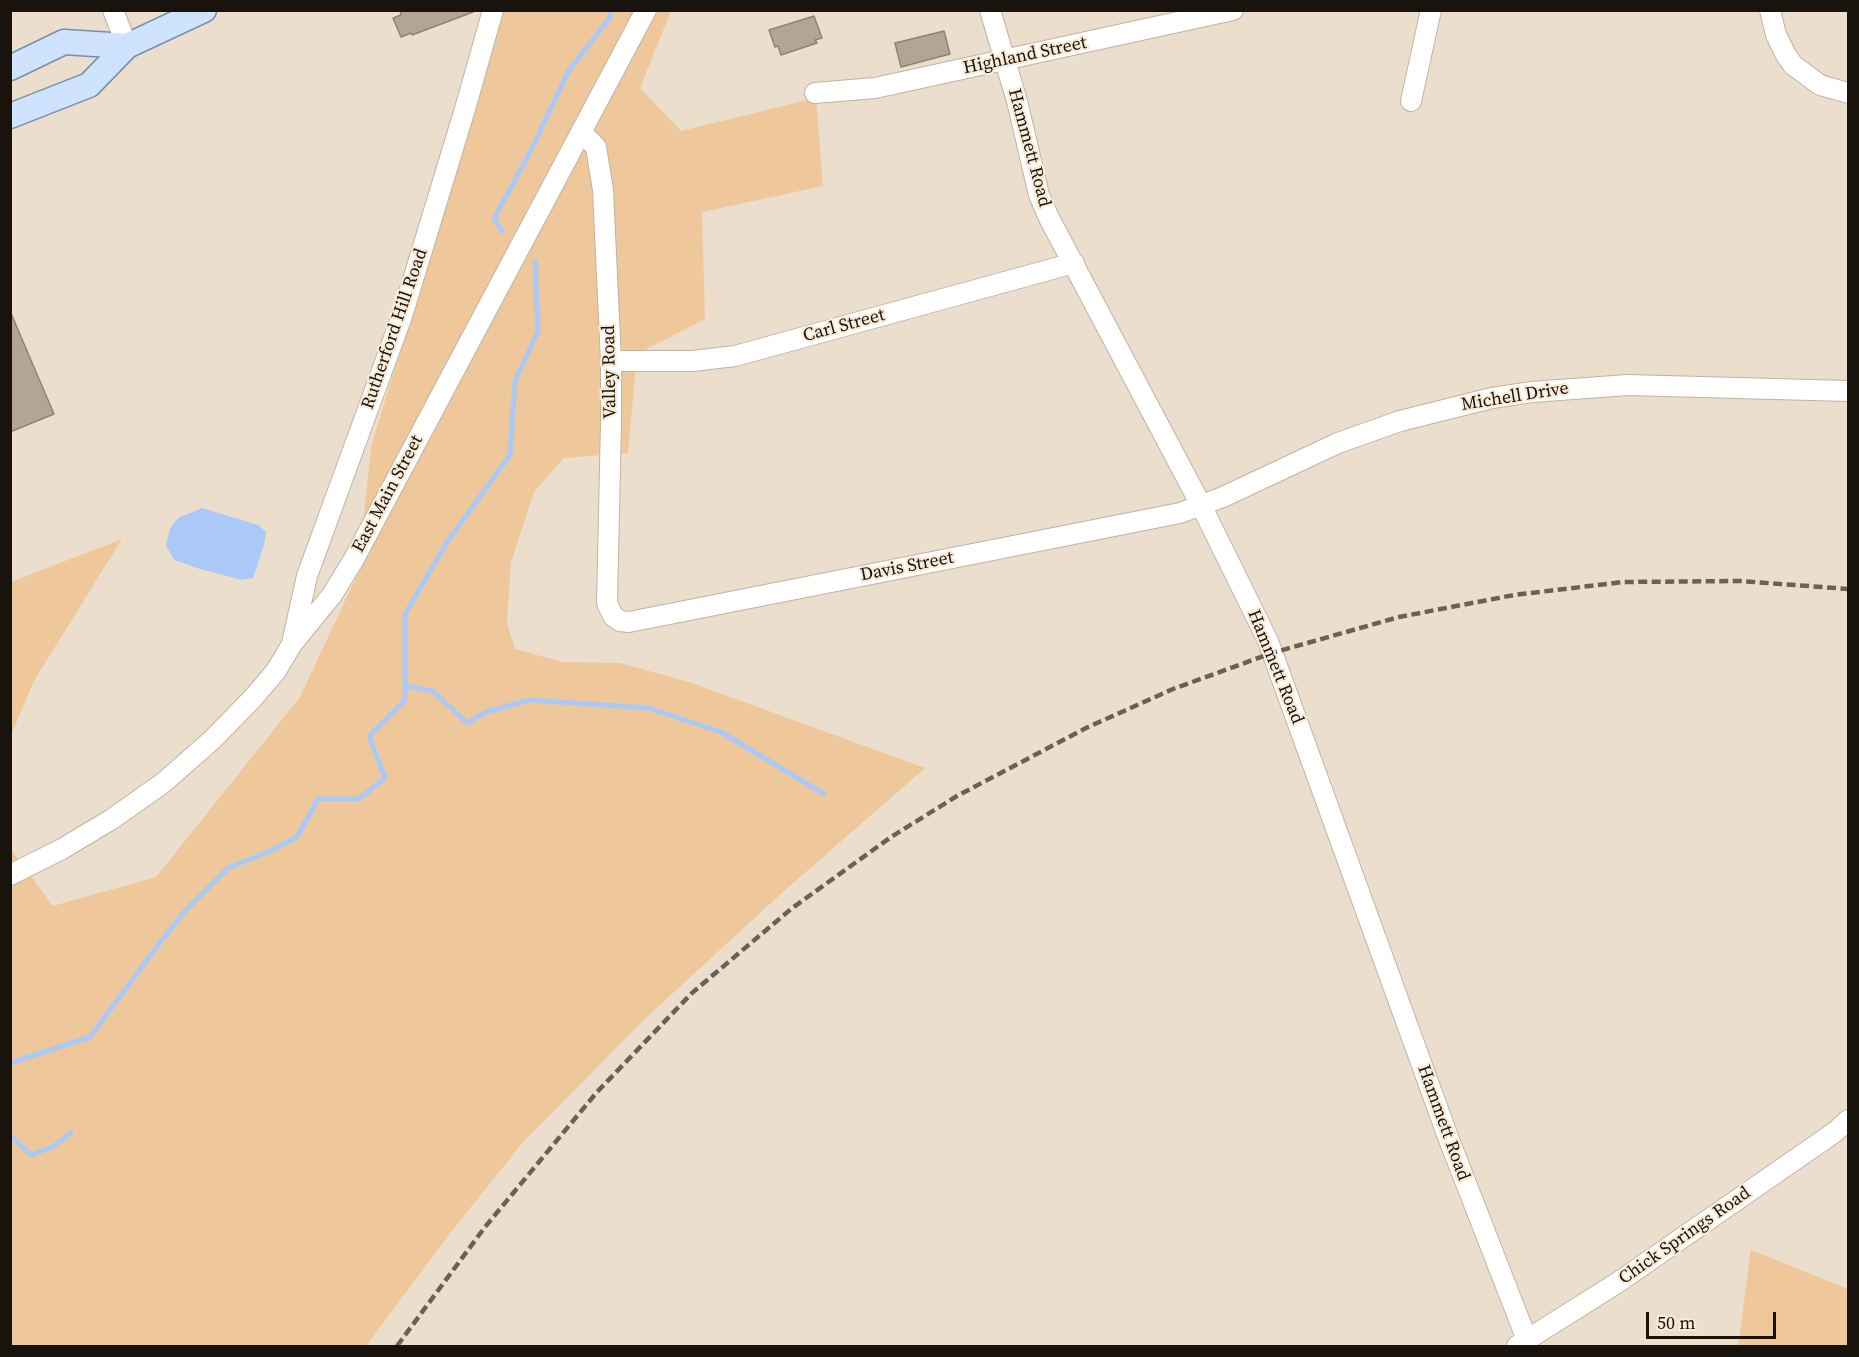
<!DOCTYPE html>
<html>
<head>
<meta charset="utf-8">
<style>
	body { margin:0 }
	#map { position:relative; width:1859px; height:1357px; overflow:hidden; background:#ecdecc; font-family:"Source Serif 4",serif }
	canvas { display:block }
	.frame { position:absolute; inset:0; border:12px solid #18130d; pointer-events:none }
	.scale { position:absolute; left:1646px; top:1312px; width:130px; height:27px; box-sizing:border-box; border:3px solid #18130d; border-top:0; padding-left:8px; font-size:18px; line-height:21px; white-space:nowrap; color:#18130d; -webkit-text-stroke:4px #f9ebd9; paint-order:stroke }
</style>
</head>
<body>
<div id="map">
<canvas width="1859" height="1357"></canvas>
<div class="frame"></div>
<div class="scale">50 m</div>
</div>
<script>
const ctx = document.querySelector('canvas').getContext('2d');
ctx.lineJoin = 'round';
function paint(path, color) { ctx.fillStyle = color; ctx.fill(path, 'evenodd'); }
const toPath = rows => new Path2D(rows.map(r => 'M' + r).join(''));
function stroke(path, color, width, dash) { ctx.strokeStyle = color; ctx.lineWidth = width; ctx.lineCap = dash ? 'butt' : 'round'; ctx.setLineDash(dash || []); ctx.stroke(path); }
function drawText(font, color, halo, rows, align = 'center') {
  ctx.font = font + ' "Source Serif 4",serif'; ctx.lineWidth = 4.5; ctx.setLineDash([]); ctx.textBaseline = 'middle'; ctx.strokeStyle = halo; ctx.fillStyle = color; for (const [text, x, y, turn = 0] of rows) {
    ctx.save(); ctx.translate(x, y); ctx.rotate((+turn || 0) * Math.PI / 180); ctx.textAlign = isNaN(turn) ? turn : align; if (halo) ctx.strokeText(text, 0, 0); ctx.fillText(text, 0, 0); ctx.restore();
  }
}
paint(toPath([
	[503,11,671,11,640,88,681,131,816,98,823,186,702,212,705,319,637,354,628,453,564,458,534,492,511,562,507,623,515,649,562,662,620,663,689,682,925,768,784,891,647,1017,524,1141,451,1232,366,1346,11,1346,10,848,53,906,156,877,300,697,358,573,371,447],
	[122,539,35,679,11,735,11,582],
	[1751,1250,1848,1289,1848,1346,1738,1346]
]), '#eec89a');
paint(toPath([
	[202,508,258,525,266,532,264,545,253,578,242,580,200,569,174,560,166,545,170,529,178,518]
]), '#abc9f6');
stroke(toPath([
	[502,231,494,219,531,150,568,72,610,17,610,10],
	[405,686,433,691,467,723,486,712,529,700,649,708,721,732,824,794],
	[10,1063,90,1037,161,941,185,911,228,868,268,852,297,837,318,799,359,799,385,778,369,736,405,700,405,614,447,542,510,455,515,381,538,331,535,261],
	[10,1135,31,1155,54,1146,71,1133]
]), '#abc9f6', 5);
const building = toPath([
	[400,10,473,10,473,12,412,35,411,33,401,37,393,18,401,15,400,10],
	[814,16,822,38,815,40,817,43,781,55,778,46,775,47,769,30,814,16],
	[944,31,950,54,901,67,895,43,944,31],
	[10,311,54,414,10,432,10,311]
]);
paint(building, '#b2a595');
stroke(building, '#908373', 1.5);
const minor = toPath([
	[113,10,127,46],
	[990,10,1017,101,1039,195,1049,218,1201,505,1268,641,1448,1137,1527,1340],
	[1770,10,1776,35,1786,55,1793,65,1820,85,1848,93],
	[815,93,875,88,1233,10],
	[1411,101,1431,10],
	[581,132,596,147,603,190,611,361,611,422,607,603,613,616,620,621,629,622,1180,513,1223,497,1338,443,1400,421,1492,398,1532,392,1628,385,1848,391],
	[611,361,693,361,735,356,1074,263],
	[293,639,307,576,402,316,465,109,493,10],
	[10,875,62,849,112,819,163,783,212,740,253,698,276,671,292,644,332,595,354,559,646,10],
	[1517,1346,1617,1283,1835,1132,1848,1120]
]);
const major = toPath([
	[10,68,64,42,127,46],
	[10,116,89,85,127,46,204,10]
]);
stroke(minor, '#c1b3a2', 22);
stroke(major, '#7a8da9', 27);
stroke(minor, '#fff', 20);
stroke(major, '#cfe2fe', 24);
stroke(toPath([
	[397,1346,485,1227,597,1092,692,993,791,909,891,837,957,796,1086,728,1173,689,1272,653,1399,617,1514,595,1623,582,1740,581,1848,589]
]), '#696156', 4.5, [9, 4.5]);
drawText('18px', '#18130d', '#f9ebd9', [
	["Highland Street",1025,56,-12],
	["Hammett Road",1029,148,75],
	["Carl Street",844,326,-15],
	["Rutherford Hill Road",395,329,-71],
	["Valley Road",610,372,-91],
	["Michell Drive",1515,397,-9],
	["East Main Street",388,494,-62],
	["Davis Street",907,567,-11],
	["Hammett Road",1275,667,68],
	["Hammett Road",1443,1123,70],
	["Chick Springs Road",1685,1236,-35]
]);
</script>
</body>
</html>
